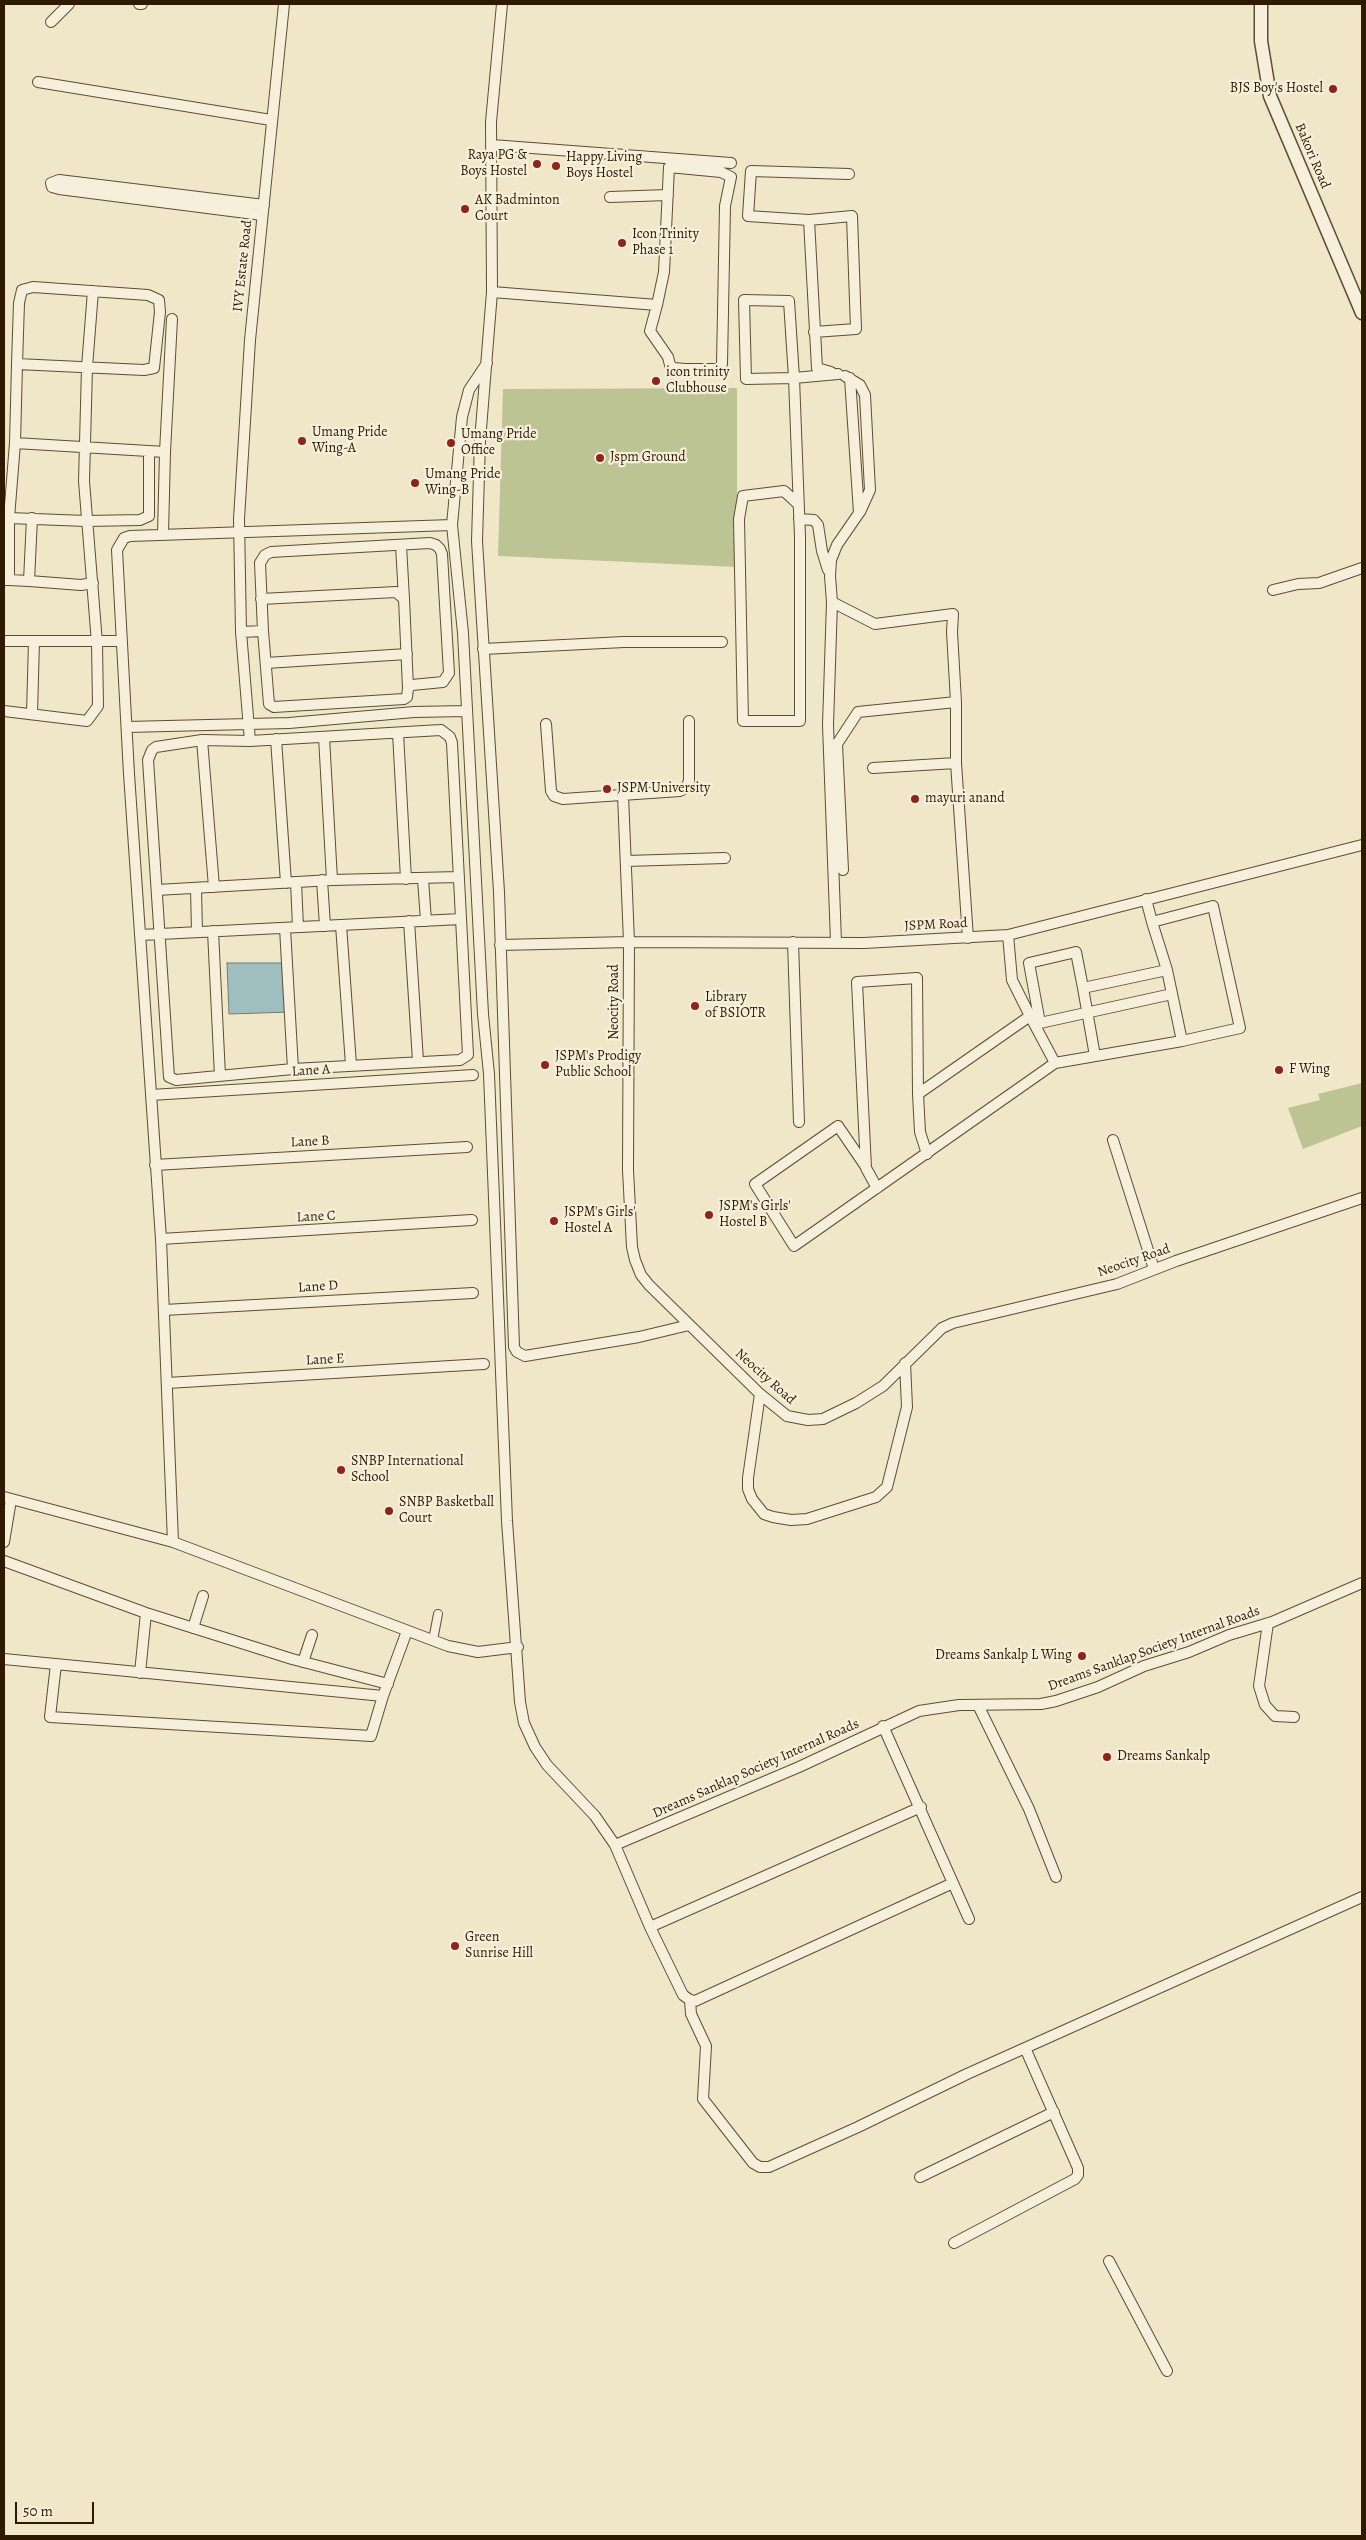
<!DOCTYPE html>
<html>
<head>
<meta charset="utf-8">
<style>
	body { margin:0 }
	#map { position:relative; width:1366px; height:2540px; overflow:hidden; background:#f0e7c8; font-family:Alegreya,serif }
	canvas { display:block }
	.frame { position:absolute; inset:0; border:5px solid #2f1a00; pointer-events:none }
	.scale { position:absolute; left:15px; top:2502px; width:79px; height:22px; box-sizing:border-box; border:2px solid #2f1a00; border-top:0; padding-left:6px; font-size:15px; line-height:18px; white-space:nowrap; color:#2f1a00; -webkit-text-stroke:4px #f5efdb; paint-order:stroke }
</style>
</head>
<body>
<div id="map">
<canvas width="1366" height="2540"></canvas>
<div class="frame"></div>
<div class="scale">50 m</div>
</div>
<script>
const ctx = document.querySelector('canvas').getContext('2d');
ctx.lineJoin = 'round';
function paint(path, color) { ctx.fillStyle = color; ctx.fill(path, 'evenodd'); }
const toPath = rows => new Path2D(rows.map(r => 'M' + r).join(''));
function stroke(path, color, width, dash) { ctx.strokeStyle = color; ctx.lineWidth = width; ctx.lineCap = dash ? 'butt' : 'round'; ctx.setLineDash(dash || []); ctx.stroke(path); }
function drawText(font, color, halo, rows, align = 'center') {
  ctx.font = font + ' Alegreya,serif'; ctx.lineWidth = 4.5; ctx.setLineDash([]); ctx.textBaseline = 'middle'; ctx.strokeStyle = halo; ctx.fillStyle = color; for (const [text, x, y, turn = 0] of rows) {
    ctx.save(); ctx.translate(x, y); ctx.rotate((+turn || 0) * Math.PI / 180); ctx.textAlign = isNaN(turn) ? turn : align; if (halo) ctx.strokeText(text, 0, 0); ctx.fillText(text, 0, 0); ctx.restore();
  }
}
paint(toPath([
	[737,388,737,567,498,556,503,389],
	[1362,1083,1362,1126,1303,1149,1288,1108,1320,1100,1318,1094]
]), '#bcc494');
const water = toPath([
	[227,963,287,963,290,1012,229,1014,227,963]
]);
paint(water, '#9ebebf');
stroke(water, '#727c73', 1);
const pedestrian = toPath([
	[433,1640,438,1614]
]);
const minor = toPath([
	[139,4,142,4],
	[502,4,491,122,492,292,480,441,477,541,499,892,514,1347,517,1352,525,1356,639,1337,689,1325],
	[51,22,69,4],
	[38,82,271,120],
	[492,145,731,163],
	[610,197,668,195],
	[262,215,59,189,52,187,51,183,59,180,264,205],
	[809,220,852,216,856,329,814,332],
	[492,292,657,305,650,331,668,357,670,365,674,368,685,369,719,369,722,364,725,206,731,177,721,172,669,167,664,272,657,305],
	[487,363,469,390,462,417,452,525,463,633,483,1014,489,1074,507,1521,520,1702,524,1723,535,1747,547,1765,595,1816,615,1845,650,1927,683,1995,690,2000,695,2001,953,1883],
	[17,364,19,303,22,290,33,287,148,295,159,300,160,312,154,368,144,370,17,364,15,443,9,518,86,521,140,520,149,516,149,451],
	[831,372,817,368,809,220,748,216,751,171,849,174],
	[845,376,860,385,865,395,870,490,860,512],
	[15,443,165,452],
	[797,503,784,491,743,496,739,519,743,721,800,721,800,537,794,378,746,379,744,300,789,301,794,378,838,374],
	[32,518,29,581,81,585,93,583],
	[4,519,9,518,9,580,4,580],
	[799,519,814,520,818,525,822,551,828,570],
	[163,534,165,452,172,319],
	[401,545,404,599],
	[9,580,29,581],
	[1273,590,1298,584,1319,583,1362,568],
	[261,599,396,592,404,599,408,688],
	[832,602,875,624,953,614,952,632,956,702,956,763,968,938],
	[241,632,263,631,260,563,265,555,271,552,430,543,436,545,440,549,442,554,449,673,443,682,412,685,408,688,407,697,404,699,274,707,269,704,263,631],
	[4,641,122,641],
	[483,649,624,642,722,642],
	[266,663,407,654],
	[4,711,87,721,98,706,97,643,84,481,87,367,93,291],
	[32,714,34,641],
	[546,724,551,791,554,796,563,799,680,791,686,788,689,781,689,721],
	[127,727,289,723,414,712,467,711],
	[441,730,450,737,452,743,468,1055,460,1060,293,1069,176,1080,169,1077,148,760,152,750,156,747,202,740,250,741,441,730],
	[398,733,406,879],
	[324,737,332,880,459,877],
	[276,739,286,883],
	[202,740,214,887],
	[250,741,241,632,239,519,250,340,284,4],
	[873,768,956,763],
	[623,795,629,942,628,1170,632,1247,635,1260,641,1275,649,1285,760,1394,787,1416,808,1420,823,1419,856,1403,883,1386,942,1328,953,1323,1117,1284,1176,1261,1362,1198],
	[626,861,725,858],
	[843,870,837,744,858,712,956,702],
	[423,879,426,921],
	[322,880,325,926],
	[296,882,298,927],
	[196,889,197,932],
	[157,890,332,880],
	[1146,899,1152,922,1167,970,1182,1041,1240,1028,1213,906,1152,922],
	[409,921,418,1061],
	[341,925,351,1065],
	[285,928,293,1069],
	[213,931,220,1076],
	[140,935,461,919],
	[793,942,799,1122],
	[836,942,828,725,832,602,830,576,831,560,837,545,859,513,850,378],
	[500,945,629,942,864,943,1008,935,1362,845],
	[1083,988,1076,952,1029,963,1040,1023,1172,994],
	[1095,1056,1083,988,1167,970],
	[1055,1063,1182,1041],
	[918,1094,920,1132,927,1154],
	[151,1095,473,1075],
	[1113,1140,1154,1269],
	[155,1165,467,1147],
	[866,1167,838,1126,755,1184,794,1246,1055,1063,1030,1016],
	[877,1188,866,1168,857,982,917,978,918,1094,1030,1016,1012,980,1008,935],
	[161,1239,472,1220],
	[164,1310,473,1293],
	[167,1383,484,1364],
	[760,1394,748,1478,748,1489,752,1499,764,1514,773,1517,791,1520,807,1519,876,1497,887,1487,907,1407,905,1363],
	[4,1497,173,1542,448,1646,478,1652,518,1647],
	[4,1542,11,1500],
	[173,1542,161,1239,129,774,117,550,124,538,130,536,452,525],
	[4,1561,146,1613,292,1659,388,1684],
	[1268,1623,1259,1686,1265,1705,1275,1716,1294,1717],
	[193,1628,203,1596],
	[4,1659,383,1696],
	[303,1662,312,1635],
	[56,1664,50,1717,371,1736,383,1696,407,1631],
	[140,1673,146,1613],
	[978,1705,1029,1809,1056,1877],
	[883,1726,969,1919],
	[615,1845,799,1767,919,1711,959,1705,1041,1704,1056,1701,1098,1687,1144,1666,1189,1652,1229,1635,1272,1622,1362,1583],
	[650,1927,921,1807],
	[690,2000,691,2014,706,2046,703,2099,753,2163,760,2167,769,2167,858,2127,967,2074,1362,1897],
	[920,2177,1054,2112],
	[954,2243,1075,2179,1078,2175,1078,2168,1025,2048],
	[1109,2261,1167,2371]
]);
const tertiary = toPath([
	[1261,4,1261,41,1270,96,1362,313]
]);
stroke(pedestrian, '#5f4d32', 10);
stroke(minor, '#5f4d32', 12);
stroke(tertiary, '#5f4d32', 15);
stroke(pedestrian, '#f5efdb', 8);
stroke(minor, '#f5efdb', 10);
stroke(tertiary, '#f5efdb', 12);
for (const [x, y, r, color] of [
	[1333,89,5,"#8f2418"],
	[537,164,5,"#8f2418"],
	[556,166,5,"#8f2418"],
	[465,209,5,"#8f2418"],
	[622,243,5,"#8f2418"],
	[656,381,5,"#8f2418"],
	[302,441,5,"#8f2418"],
	[451,443,5,"#8f2418"],
	[600,458,5,"#8f2418"],
	[415,483,5,"#8f2418"],
	[607,789,5,"#8f2418"],
	[915,799,5,"#8f2418"],
	[695,1006,5,"#8f2418"],
	[545,1065,5,"#8f2418"],
	[1279,1070,5,"#8f2418"],
	[709,1215,5,"#8f2418"],
	[554,1221,5,"#8f2418"],
	[341,1470,5,"#8f2418"],
	[389,1511,5,"#8f2418"],
	[1082,1656,5,"#8f2418"],
	[1107,1757,5,"#8f2418"],
	[455,1946,5,"#8f2418"]
]) { const dot = new Path2D(); dot.arc(x, y, r, 0, 2 * Math.PI); ctx.fillStyle = color; ctx.fill(dot); stroke(dot, '#f5efdb', 2); }
drawText('14px', '#2f1a00', '#f5efdb', [
	["BJS Boy's Hostel",1323,89,"right"],
	["Raya PG &",527,156,"right"],
	["Boys Hostel",527,172,"right"],
	["Happy Living",566,158],
	["Boys Hostel",566,174],
	["AK Badminton",475,201],
	["Court",475,217],
	["Icon Trinity",632,235],
	["Phase 1",632,251],
	["icon trinity",666,373],
	["Clubhouse",666,389],
	["Umang Pride",312,433],
	["Wing-A",312,449],
	["Umang Pride",461,435],
	["Office",461,451],
	["Jspm Ground",610,458],
	["Umang Pride",425,475],
	["Wing-B",425,491],
	["JSPM University",617,789],
	["mayuri anand",925,799],
	["Library",705,998],
	["of BSIOTR",705,1014],
	["JSPM's Prodigy",555,1057],
	["Public School",555,1073],
	["F Wing",1289,1070],
	["JSPM's Girls'",719,1207],
	["Hostel B",719,1223],
	["JSPM's Girls'",564,1213],
	["Hostel A",564,1229],
	["SNBP International",351,1462],
	["School",351,1478],
	["SNBP Basketball",399,1503],
	["Court",399,1519],
	["Dreams Sankalp L Wing",1072,1656,"right"],
	["Dreams Sankalp",1117,1757],
	["Green",465,1938],
	["Sunrise Hill",465,1954]
], 'left');
drawText('14px', '#2f1a00', '#f5efdb', [
	["Bakori Road",1312,156,67],
	["IVY Estate Road",243,266,-84],
	["JSPM Road",936,925,-3],
	["Neocity Road",615,1002,-90],
	["Lane A",311,1071,-4],
	["Lane B",310,1142,-3],
	["Lane C",316,1217,-3],
	["Neocity Road",1134,1261,-19],
	["Lane D",318,1287,-4],
	["Lane E",325,1360,-3],
	["Neocity Road",765,1377,42],
	["Dreams Sanklap Society Internal Roads",1154,1649,-20],
	["Dreams Sanklap Society Internal Roads",756,1769,-24]
]);
</script>
</body>
</html>
